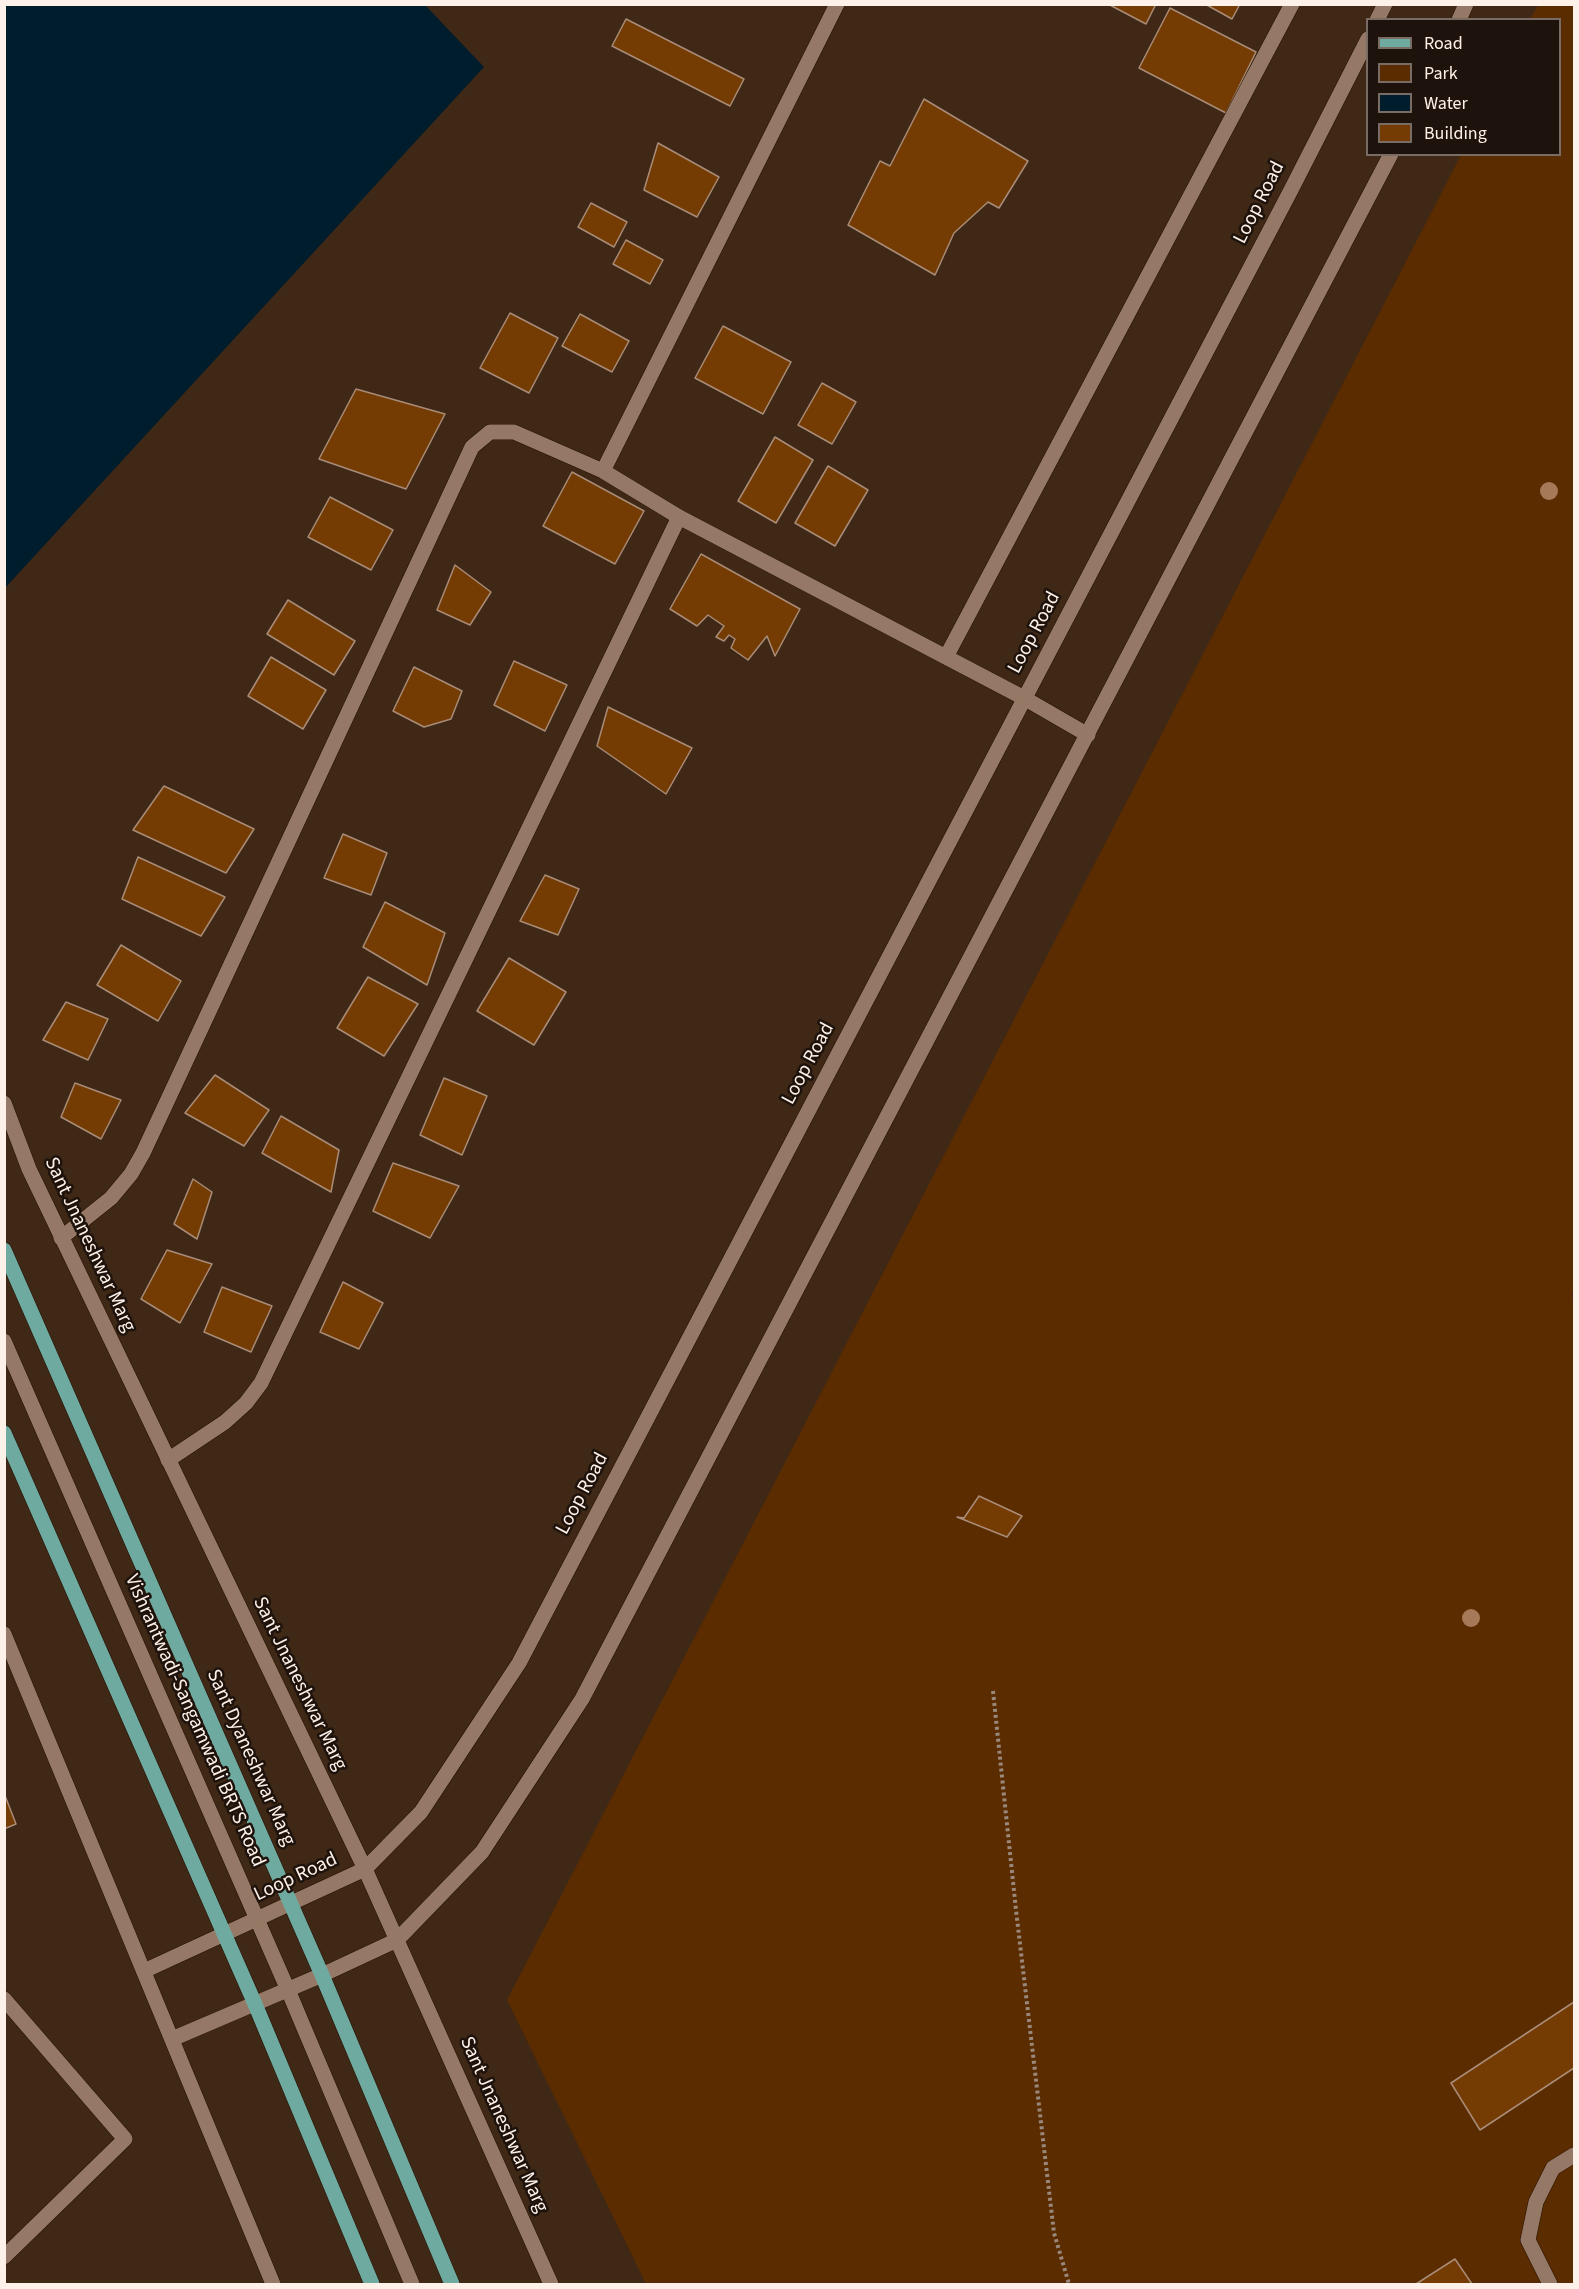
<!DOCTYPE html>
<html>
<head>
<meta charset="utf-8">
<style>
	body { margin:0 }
	#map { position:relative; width:1579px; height:2289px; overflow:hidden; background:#3f2816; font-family:"Source Sans 3",sans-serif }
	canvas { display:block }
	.frame { position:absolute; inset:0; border:6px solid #fef1e9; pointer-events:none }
	.legend { position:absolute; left:1366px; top:18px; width:195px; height:138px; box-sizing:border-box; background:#1e130c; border:2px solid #786c64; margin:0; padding:8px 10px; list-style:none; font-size:18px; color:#fef1e9 }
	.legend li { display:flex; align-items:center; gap:12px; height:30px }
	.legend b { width:30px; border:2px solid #786c64 }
</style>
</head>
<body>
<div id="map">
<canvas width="1579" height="2289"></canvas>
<div class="frame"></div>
<ul class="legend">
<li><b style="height:8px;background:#6faaa0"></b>Road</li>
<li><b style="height:16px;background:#5a2c00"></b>Park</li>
<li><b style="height:16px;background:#001d2d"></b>Water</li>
<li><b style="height:16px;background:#743b03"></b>Building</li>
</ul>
</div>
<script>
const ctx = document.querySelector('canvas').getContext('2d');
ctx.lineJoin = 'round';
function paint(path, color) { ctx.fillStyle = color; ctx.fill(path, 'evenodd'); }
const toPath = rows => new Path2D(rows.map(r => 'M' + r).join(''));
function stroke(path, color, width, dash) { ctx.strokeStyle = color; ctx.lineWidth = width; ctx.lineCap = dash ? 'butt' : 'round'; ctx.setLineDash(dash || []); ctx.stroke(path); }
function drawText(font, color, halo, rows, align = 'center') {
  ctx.font = font + ' "Source Sans 3",sans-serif'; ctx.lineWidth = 5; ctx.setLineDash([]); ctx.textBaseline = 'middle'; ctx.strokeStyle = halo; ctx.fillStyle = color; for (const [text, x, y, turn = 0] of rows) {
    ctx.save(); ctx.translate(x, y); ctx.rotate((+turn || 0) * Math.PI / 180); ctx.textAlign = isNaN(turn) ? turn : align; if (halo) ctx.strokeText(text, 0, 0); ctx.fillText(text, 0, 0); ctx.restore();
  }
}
paint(toPath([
	[1538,5,1574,5,1574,1290,1572,1295,1574,1304,1574,2284,646,2284,507,2000,1461,155,1560,154,1560,20,1530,19]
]), '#5a2c00');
paint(toPath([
	[5,4,425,5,484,67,5,588]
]), '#001d2d');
const building = toPath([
	[1108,4,1156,4,1146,24,1108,4],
	[1205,4,1240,4,1232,19,1205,4],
	[1170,8,1256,52,1226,113,1139,68,1170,8],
	[626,19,744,79,730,106,612,46,626,19],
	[924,99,1028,161,999,208,988,202,954,233,935,275,848,225,880,161,890,166,924,99],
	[658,143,719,177,697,217,644,190,658,143],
	[591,203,627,222,614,247,578,227,591,203],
	[626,240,663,260,650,284,613,264,626,240],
	[510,313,558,338,529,393,480,368,510,313],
	[580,314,629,341,612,372,562,346,580,314],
	[723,326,791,362,763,414,695,378,723,326],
	[822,383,856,402,832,444,798,425,822,383],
	[356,389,445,414,406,489,319,459,356,389],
	[775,437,813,460,776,523,738,501,775,437],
	[828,466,868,490,835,546,795,523,828,466],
	[572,472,644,511,615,564,543,526,572,472],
	[330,497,393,530,371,570,308,537,330,497],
	[701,554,800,609,775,656,767,636,748,660,731,648,735,639,729,635,724,641,716,637,724,626,708,615,697,626,670,609,701,554],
	[455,565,491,592,470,625,437,610,455,565],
	[288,600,355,641,334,675,267,634,288,600],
	[271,657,326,690,303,729,248,696,271,657],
	[514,661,567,685,545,731,494,705,514,661],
	[414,667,462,691,451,719,424,727,393,711,414,667],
	[608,707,692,748,666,794,597,746,608,707],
	[164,786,254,829,226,873,133,830,164,786],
	[343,834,387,853,371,895,324,878,343,834],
	[138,857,225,897,201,936,122,899,138,857],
	[545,875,579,889,558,935,520,921,545,875],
	[385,902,445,933,427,985,363,947,385,902],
	[121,945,181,981,158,1021,97,985,121,945],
	[509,958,566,992,534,1045,477,1011,509,958],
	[368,977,418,1004,384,1056,337,1028,368,977],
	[66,1002,108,1019,88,1060,43,1040,66,1002],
	[215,1075,269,1110,244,1146,185,1113,215,1075],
	[444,1078,487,1096,462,1155,420,1135,444,1078],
	[75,1083,121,1100,101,1139,61,1117,75,1083],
	[281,1116,339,1150,331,1192,262,1153,281,1116],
	[393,1163,459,1186,430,1238,373,1211,393,1163],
	[193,1179,212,1192,197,1239,174,1224,193,1179],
	[167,1250,212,1264,180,1323,141,1299,167,1250],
	[343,1282,383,1303,359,1349,320,1332,343,1282],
	[222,1287,272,1306,251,1352,204,1332,222,1287],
	[979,1496,1022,1516,1007,1537,957,1517,964,1518,979,1496],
	[4,1793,16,1824,4,1829,4,1793],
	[1574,2002,1574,2068,1480,2130,1451,2083,1574,2002],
	[1455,2259,1472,2284,1416,2284,1455,2259]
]);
paint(building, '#743b03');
stroke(building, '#a98c78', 1.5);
const lane = toPath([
	[4,1341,288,1990,412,2284],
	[4,1999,125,2139,4,2257],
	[1550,2284,1528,2240,1536,2202,1553,2168,1574,2155]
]);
const street = toPath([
	[603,471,837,4],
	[946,657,1292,4],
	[61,1238,111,1198,131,1174,143,1153,472,447,490,432,514,432,603,471,679,517,1024,698,1088,735],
	[168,1460,225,1422,246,1403,261,1383,679,517]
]);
const secondary = toPath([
	[1377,20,1385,4],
	[1459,20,1466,4],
	[4,1103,29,1169,365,1869,551,2284],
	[4,1634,273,2284],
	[144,1971,365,1869,421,1812,519,1663,1291,190,1368,39],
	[172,2039,322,1975,397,1940,482,1852,582,1699,1391,154]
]);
const primary = toPath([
	[4,1250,322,1975,452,2284],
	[4,1433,255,2004,372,2284]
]);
stroke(lane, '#251001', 16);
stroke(street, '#251001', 16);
stroke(secondary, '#251001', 16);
stroke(primary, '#251001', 16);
stroke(toPath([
	[993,1691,1016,1910,1054,2233,1069,2284]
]), '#9a887b', 4, [3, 3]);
stroke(lane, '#957966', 15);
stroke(street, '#957966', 15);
stroke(secondary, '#957966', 15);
stroke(primary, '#6faaa0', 15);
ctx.fillStyle = '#a67959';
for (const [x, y] of [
	[1549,491],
	[1471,1618]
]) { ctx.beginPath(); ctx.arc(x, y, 9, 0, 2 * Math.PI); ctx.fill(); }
drawText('20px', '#fef1e9', '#1e130c', [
	["Loop Road",1260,203,-63],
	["Loop Road",1035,633,-62],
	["Loop Road",809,1064,-62],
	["Sant Jnaneshwar Marg",89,1245,65],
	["Loop Road",583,1494,-62],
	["Sant Jnaneshwar Marg",299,1684,64],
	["Vishrantwadi-Sangamwadi BRTS Road",194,1721,66],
	["Sant Dyaneshwar Marg",250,1758,66],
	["Loop Road",296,1878,-25],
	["Sant Jnaneshwar Marg",503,2125,66]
]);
</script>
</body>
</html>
